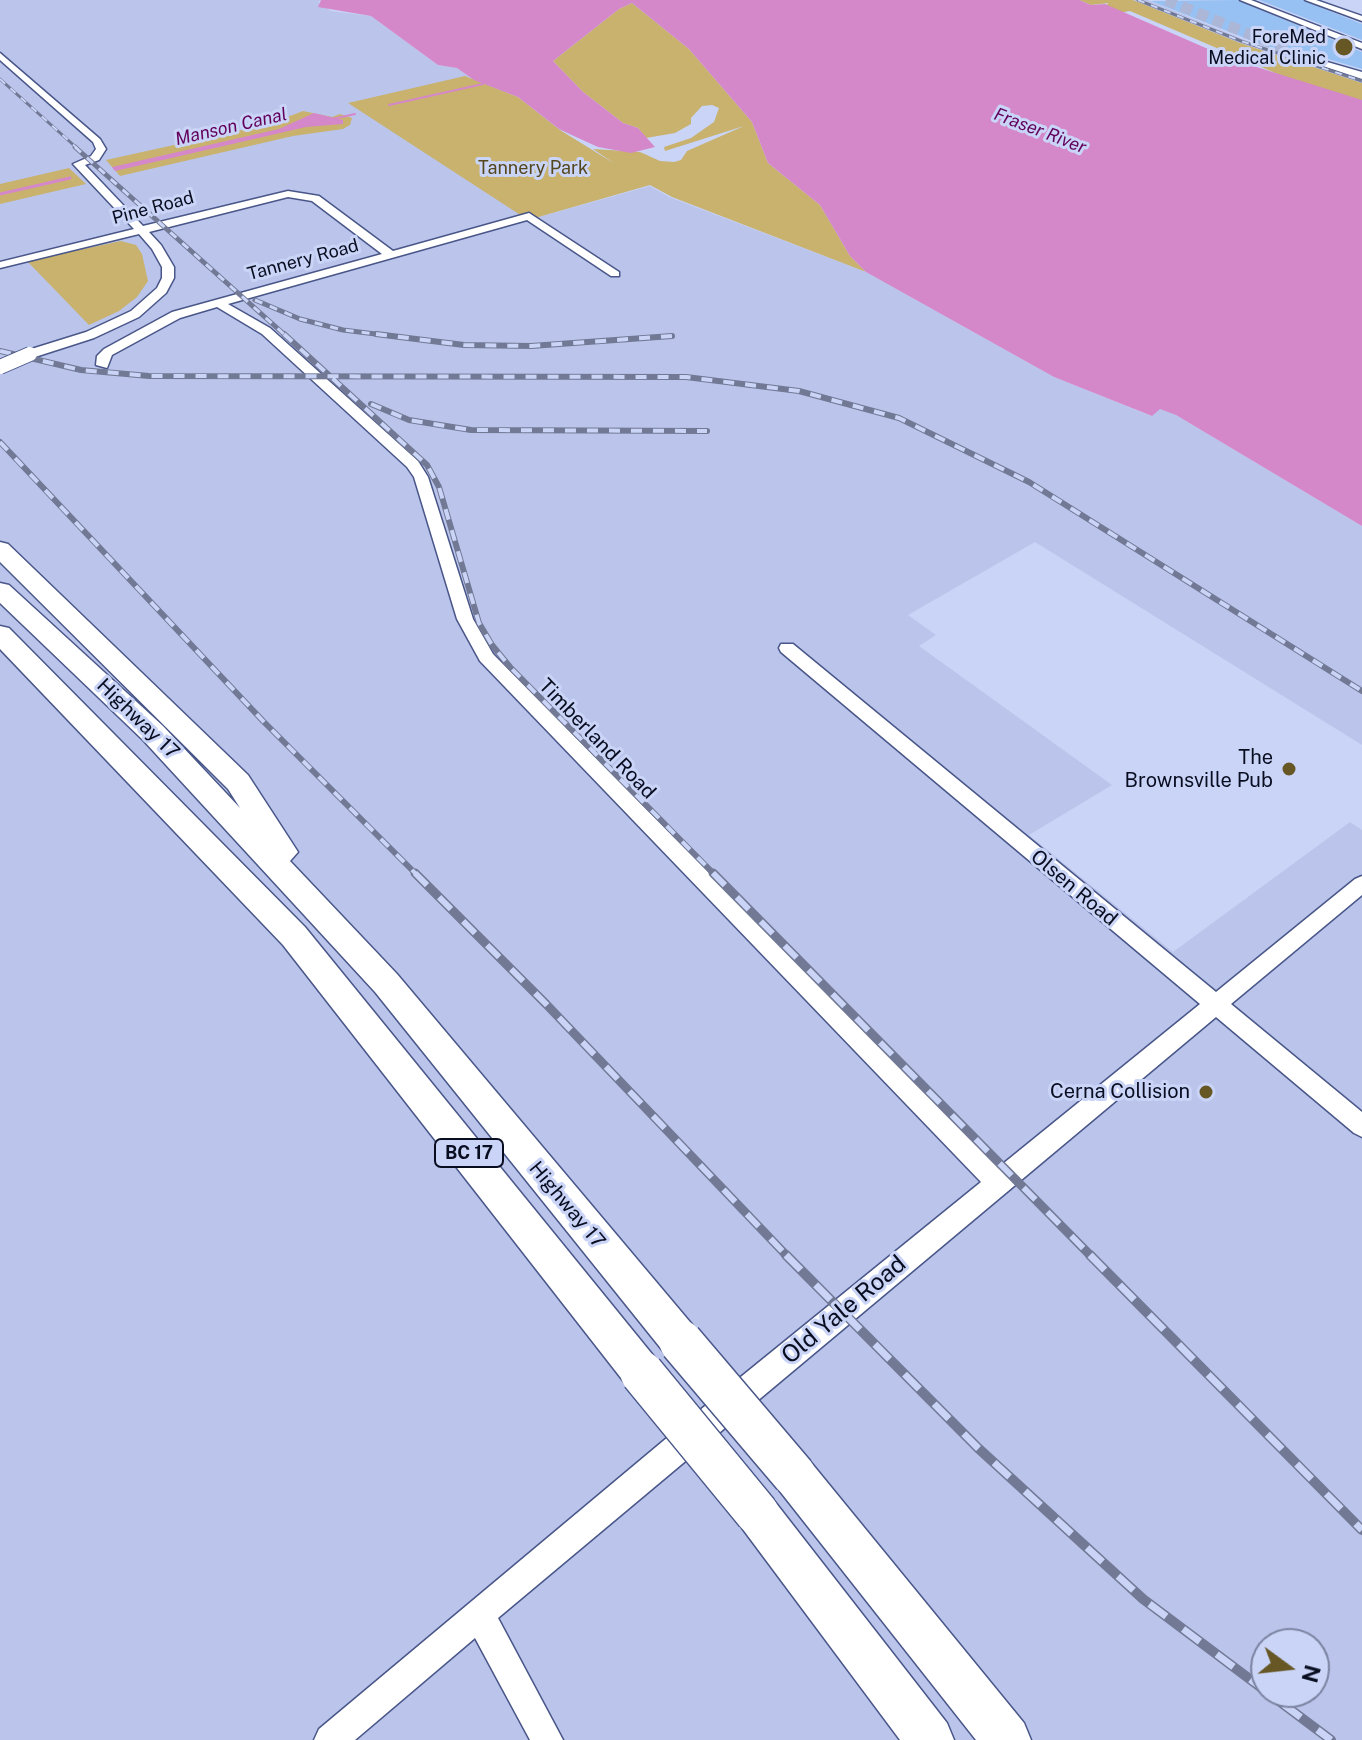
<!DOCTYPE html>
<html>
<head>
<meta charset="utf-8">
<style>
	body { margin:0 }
	#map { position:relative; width:1362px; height:1740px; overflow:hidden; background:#c9d4f7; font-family:"Public Sans",sans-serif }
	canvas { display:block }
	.north { position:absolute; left:1250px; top:1628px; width:80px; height:80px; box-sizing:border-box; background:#c9d4f7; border:2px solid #7c84a1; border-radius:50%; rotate:105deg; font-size:22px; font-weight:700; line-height:32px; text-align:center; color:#090d20 }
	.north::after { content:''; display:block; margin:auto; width:28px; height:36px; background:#675725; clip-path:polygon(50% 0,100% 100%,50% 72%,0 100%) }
</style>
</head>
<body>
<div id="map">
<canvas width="1362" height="1740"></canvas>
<div class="north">N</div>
</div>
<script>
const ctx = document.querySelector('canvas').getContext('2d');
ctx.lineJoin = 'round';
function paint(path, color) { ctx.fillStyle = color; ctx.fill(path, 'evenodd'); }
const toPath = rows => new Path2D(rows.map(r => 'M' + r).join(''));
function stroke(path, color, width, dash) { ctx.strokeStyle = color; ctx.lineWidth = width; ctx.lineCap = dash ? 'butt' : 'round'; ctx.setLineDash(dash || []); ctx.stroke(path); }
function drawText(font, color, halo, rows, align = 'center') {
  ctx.font = font + ' "Public Sans",sans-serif'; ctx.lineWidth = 6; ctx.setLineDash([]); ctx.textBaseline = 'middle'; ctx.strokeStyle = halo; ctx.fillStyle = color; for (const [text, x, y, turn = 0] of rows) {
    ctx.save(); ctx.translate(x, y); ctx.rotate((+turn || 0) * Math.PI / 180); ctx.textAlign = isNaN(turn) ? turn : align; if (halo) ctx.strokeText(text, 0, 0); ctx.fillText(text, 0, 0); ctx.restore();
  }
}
paint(toPath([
	[0,0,321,0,318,2,331,11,371,16,438,65,458,68,474,80,496,87,377,113,528,220,650,186,669,197,866,272,1054,377,1151,416,1160,408,1176,415,1362,526,1362,745,1035,542,908,615,936,635,919,646,1112,785,1029,835,1173,952,1350,822,1362,830,1362,1740,0,1740],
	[1266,1644,1314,1644,1314,1692,1266,1692],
	[1133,0,1148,0,1255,44,1335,68,1362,79,1362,83,1240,43]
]), '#bbc5ec');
paint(toPath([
	[1079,0,1133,0,1240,43,1362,83,1362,110,1130,11,1108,15,1107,4,1109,3,1091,5],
	[632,3,689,49,752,122,768,163,820,205,850,256,866,272,672,197,650,185,528,220,348,103,465,76,518,97,560,130,615,164,593,149,640,152,660,161,674,162,681,160,687,151,744,126,665,151,664,147,691,138,714,122,719,108,712,105,702,106,691,118,691,124,675,133,646,138,638,128,623,123,583,92,553,61,619,9],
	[303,111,332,117,340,114,352,118,350,125,343,129,293,136,120,176,106,160,269,124],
	[69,168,86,184,0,204,0,184],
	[121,241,136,245,142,254,148,281,137,297,119,311,89,325,27,261]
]), '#c8b26e');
paint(toPath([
	[321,0,1079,0,1091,5,1105,4,1231,59,1362,100,1362,526,1176,415,1160,409,1152,416,1054,377,866,272,850,256,820,205,768,163,752,122,689,49,632,3,619,9,553,61,583,92,623,123,638,128,655,147,631,153,598,147,576,137,559,129,518,97,474,80,457,68,438,65,371,16,318,7],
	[314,113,343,120,343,124,306,127,115,171,112,167,279,129]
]), '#d588c9');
stroke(toPath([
	[389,105,483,84],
	[328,120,355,114]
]), '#d588c9', 2);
stroke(toPath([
	[0,194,70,178]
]), '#d588c9', 3);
paint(toPath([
	[1237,0,1362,52,1362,69,1297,50,1293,54,1283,53,1151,1],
	[1259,0,1302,0,1362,24,1362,40]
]), '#96c1f2');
stroke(toPath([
	[1166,0,1300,55]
]), '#acb6d7', 11, [11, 6]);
const minor = toPath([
	[1240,0,1251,0,1362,43,1362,49,1240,0],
	[1305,0,1316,0,1362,16,1362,21,1305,0],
	[0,53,100,139,106,149,99,160,85,165,143,226,288,191,319,196,393,251,529,213,619,272,619,276,611,276,527,220,228,304,270,328,418,461,428,477,473,619,493,654,999,1167,1200,1004,781,652,779,648,781,644,793,644,1216,992,1355,879,1362,876,1362,895,1231,1004,1362,1112,1362,1137,1354,1133,1216,1017,498,1618,563,1740,530,1740,475,1638,355,1740,314,1740,319,1729,705,1406,981,1182,480,661,457,619,414,477,407,467,262,334,217,307,180,318,112,355,107,368,96,365,97,356,104,349,172,312,382,254,312,201,288,197,149,232,161,245,174,267,174,278,166,293,139,317,94,338,35,357,25,357,25,351,86,332,131,311,157,288,162,278,162,267,152,249,139,234,0,268,0,262,134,229,73,164,91,156,96,149,93,142,0,60,0,53]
]);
const major = toPath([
	[1296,53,1362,72,1362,79,1296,57,1296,53]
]);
const highway = toPath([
	[0,542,8,544,248,775,298,852,290,861,397,974,695,1328,701,1342,695,1356,681,1362,667,1356,375,992,143,740,0,603,0,583,9,585,163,726,240,808,228,789,0,562,0,542],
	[0,626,9,628,305,927,656,1359,662,1373,656,1387,642,1393,628,1387,283,945,0,649,0,626],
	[794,1454,809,1460,1024,1723,1031,1740,976,1740,779,1490,773,1475,779,1460,794,1454],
	[757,1491,772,1498,947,1723,954,1740,900,1740,742,1528,735,1513,742,1498,757,1491]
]);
stroke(minor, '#495688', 3);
stroke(major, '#495688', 3);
stroke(highway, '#495688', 3);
paint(minor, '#fff');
paint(major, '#fff');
paint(highway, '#fff');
const railFar4 = toPath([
	[1138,0,1241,41,1362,81],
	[0,79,78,149]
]);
const railFar3 = toPath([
	[75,147,286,336],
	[255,300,300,319,343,330,392,336]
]);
const railFar2 = toPath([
	[284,334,427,465,439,487,479,623,492,645,510,667,715,875],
	[376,334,464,345,531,346,672,336],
	[0,351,81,370,149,376,686,377,799,391,899,418,1029,482,1362,691],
	[371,404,409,420,471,430,707,431],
	[0,442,263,721,417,875]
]);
const railFar1 = toPath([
	[415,873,546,1004,788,1257],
	[713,873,1092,1257]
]);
const rail = toPath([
	[786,1255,978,1448,1143,1599,1331,1740],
	[1090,1255,1362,1530]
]);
stroke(railFar4, '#727995', 3);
stroke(railFar3, '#727995', 5);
stroke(railFar2, '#727995', 6);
stroke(railFar1, '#727995', 9);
stroke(rail, '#727995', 10);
stroke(railFar4, '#c9d4f7', 2, [7]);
stroke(railFar3, '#c9d4f7', 3, [8]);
stroke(railFar2, '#c9d4f7', 4, [11]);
stroke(railFar1, '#c9d4f7', 6, [17]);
stroke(rail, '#c9d4f7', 7, [21]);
const minorBridge = toPath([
	[0,367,30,354]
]);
const highwayBridge = toPath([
	[681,1342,794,1475],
	[642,1373,757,1513]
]);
stroke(minorBridge, '#495688', 16, []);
stroke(highwayBridge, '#495688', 46, []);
stroke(minorBridge, '#fff', 14);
stroke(highwayBridge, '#fff', 43);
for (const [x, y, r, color] of [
	[1344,47,10,"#675725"],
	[1289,769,8,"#675725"],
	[1206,1092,8,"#675725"]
]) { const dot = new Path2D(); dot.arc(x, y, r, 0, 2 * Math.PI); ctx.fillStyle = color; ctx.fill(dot); stroke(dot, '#c9d4f7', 3); }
drawText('18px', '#090d20', '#c9d4f7', [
	["ForeMed",1326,37],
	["Medical Clinic",1326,58]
], 'right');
drawText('italic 18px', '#62005b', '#c9d4f7', [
	["Manson Canal",231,127,-13],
	["Fraser River",1040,131,21]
]);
drawText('18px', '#54471d', '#c9d4f7', [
	["Tannery Park",533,168]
]);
drawText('18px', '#090d20', '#c9d4f7', [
	["Pine Road",153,208,-15],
	["Tannery Road",303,260,-15]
]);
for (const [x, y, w] of [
	[469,1153,68]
]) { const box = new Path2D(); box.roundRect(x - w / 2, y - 14, w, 28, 6); ctx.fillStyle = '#c9d4f7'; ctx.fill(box); stroke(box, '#090d20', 2); }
drawText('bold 18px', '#090d20', null, [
	["BC 17",469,1153]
]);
drawText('20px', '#090d20', '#c9d4f7', [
	["Highway 17",138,719,44],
	["Timberland Road",597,739,46],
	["Olsen Road",1074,888,40],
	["Highway 17",567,1205,50]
]);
drawText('20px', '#090d20', '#c9d4f7', [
	["The",1273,758],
	["Brownsville Pub",1273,781],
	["Cerna Collision",1190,1092]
], 'right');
drawText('24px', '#090d20', '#c9d4f7', [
	["Old Yale Road",844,1310,-40]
]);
</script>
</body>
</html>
